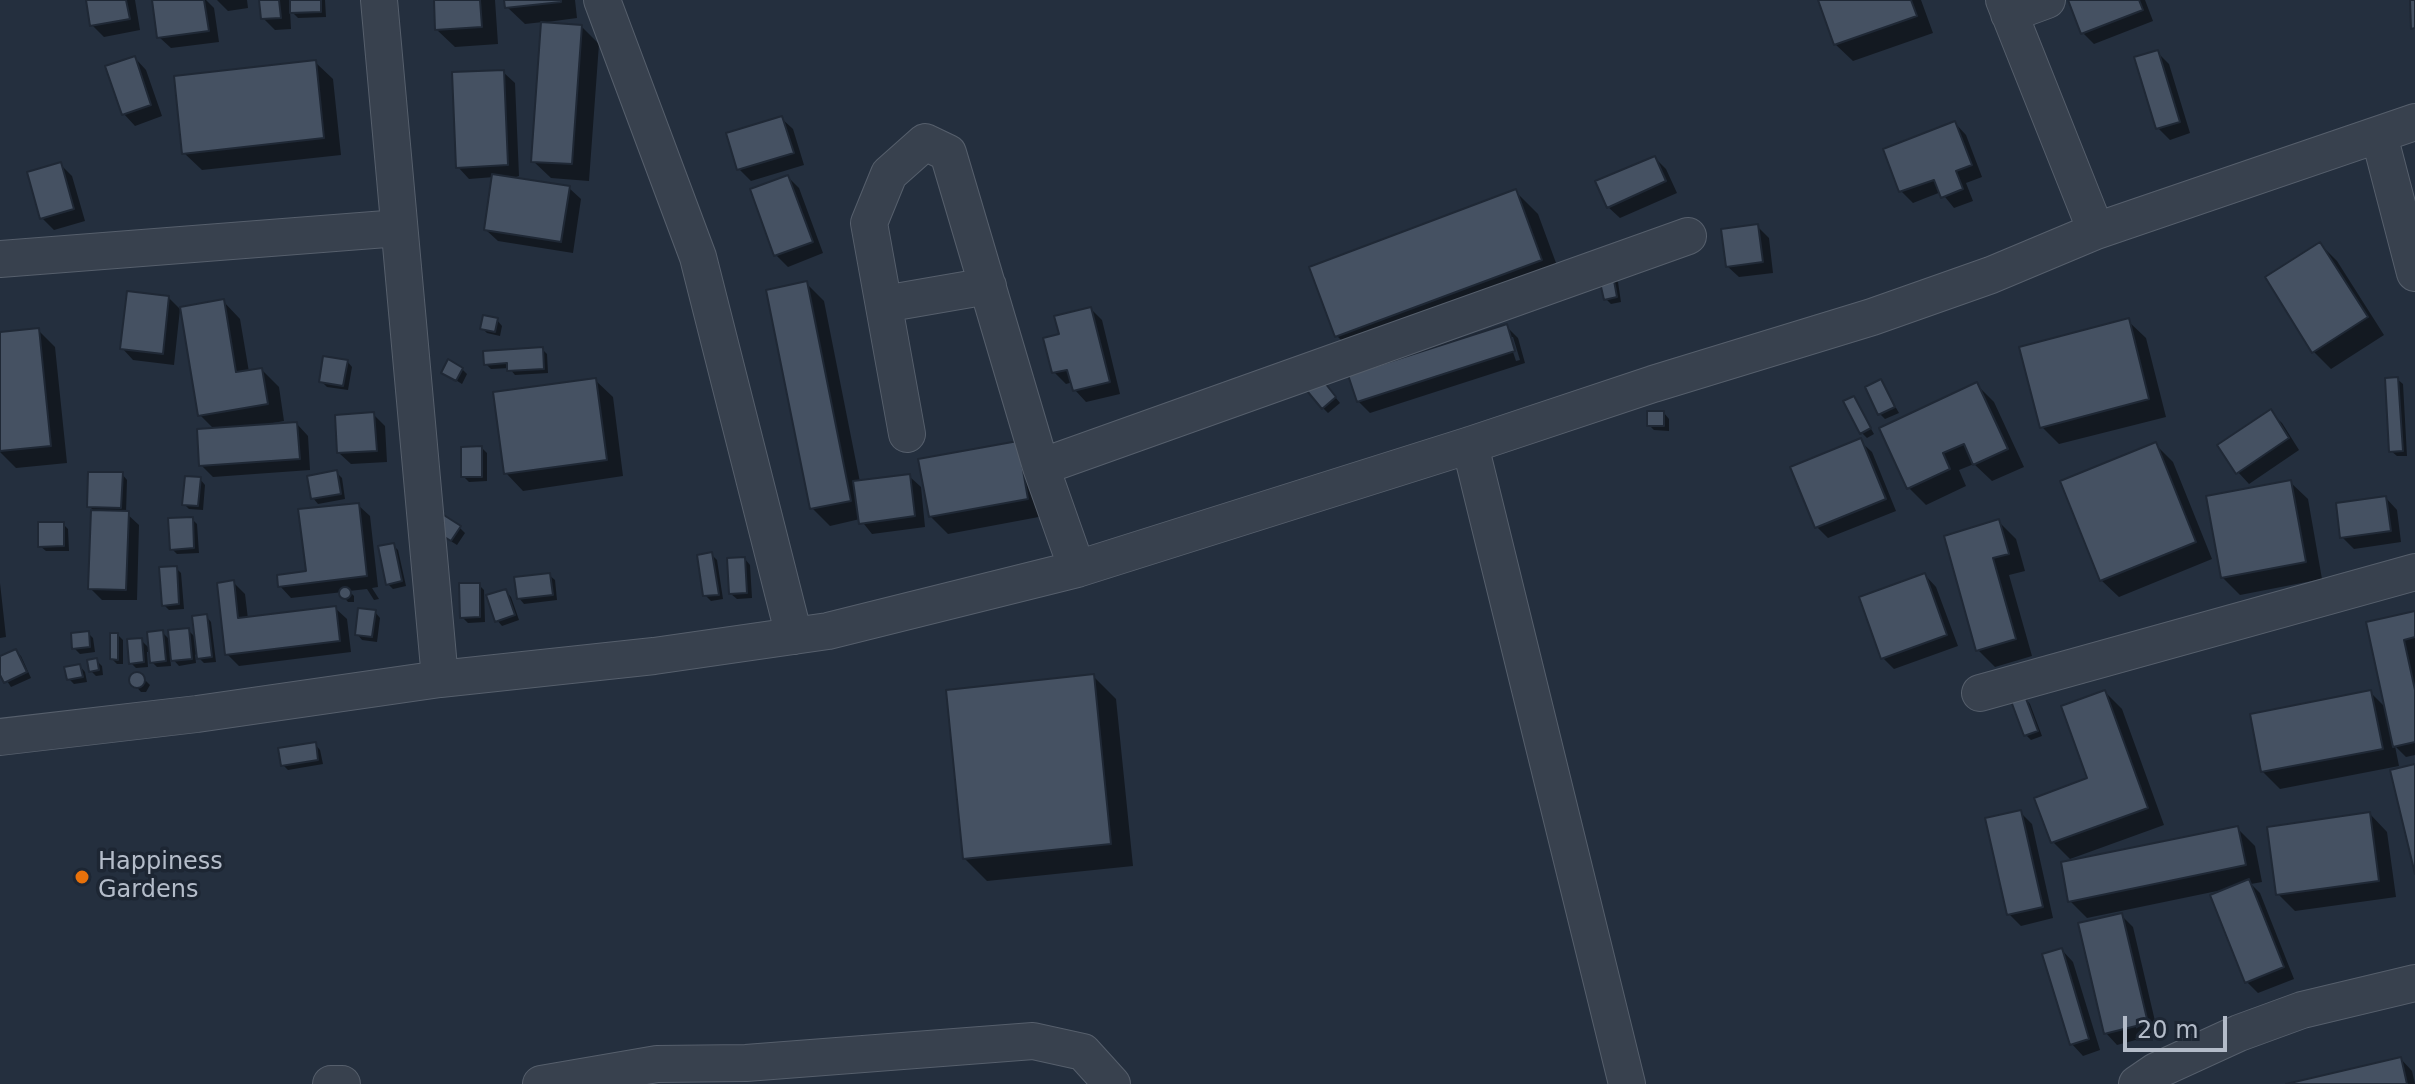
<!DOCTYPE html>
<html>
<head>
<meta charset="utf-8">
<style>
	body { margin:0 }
	#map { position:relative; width:2415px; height:1084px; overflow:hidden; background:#242f3e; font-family:"DejaVu Sans",sans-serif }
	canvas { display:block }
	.scale { position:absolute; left:2123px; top:1016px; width:104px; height:36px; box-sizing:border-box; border:4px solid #b4bcc9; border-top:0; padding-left:10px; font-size:24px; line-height:28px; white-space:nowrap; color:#b4bcc9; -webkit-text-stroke:6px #1d2633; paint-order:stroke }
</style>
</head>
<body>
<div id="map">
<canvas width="2415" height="1084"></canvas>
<div class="scale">20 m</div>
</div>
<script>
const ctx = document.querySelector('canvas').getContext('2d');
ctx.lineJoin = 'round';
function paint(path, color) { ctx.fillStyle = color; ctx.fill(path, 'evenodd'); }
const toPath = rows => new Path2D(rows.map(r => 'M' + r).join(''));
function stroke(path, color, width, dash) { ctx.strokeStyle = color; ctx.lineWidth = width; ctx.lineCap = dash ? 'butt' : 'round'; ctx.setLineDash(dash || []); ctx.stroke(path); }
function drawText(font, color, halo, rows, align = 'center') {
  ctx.font = font + ' "DejaVu Sans",sans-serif'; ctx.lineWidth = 7; ctx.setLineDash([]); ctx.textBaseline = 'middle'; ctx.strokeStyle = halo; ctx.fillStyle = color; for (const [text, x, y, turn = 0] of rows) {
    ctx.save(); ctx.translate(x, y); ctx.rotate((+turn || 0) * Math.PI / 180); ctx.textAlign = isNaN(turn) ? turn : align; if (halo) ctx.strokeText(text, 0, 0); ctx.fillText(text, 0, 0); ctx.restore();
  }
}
paint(toPath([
	[88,0,135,0,140,30,104,37,92,25],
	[154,0,206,0,214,8,219,42,171,48,159,37],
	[217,0,247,0,248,8,228,11],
	[261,0,325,0,326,17,298,18,290,10,291,29,275,30,263,18],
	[436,0,495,0,498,44,455,47,437,30],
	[506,0,575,0,577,18,547,22,547,24,581,26,599,44,589,181,551,178,533,161,543,22,525,24,507,7],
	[1820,0,1921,0,1933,33,1853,61,1835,44],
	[2074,0,2145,0,2153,21,2094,44,2083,33],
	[2157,52,2169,64,2190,133,2170,140,2158,128],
	[135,58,146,70,162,116,135,126,124,114],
	[315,62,333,79,341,155,202,170,184,153],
	[503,72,515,83,519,176,510,179,569,188,581,199,573,253,498,241,486,230,494,177,469,179,458,167],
	[781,118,793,129,804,165,751,181,739,169],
	[1955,123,1966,135,1982,177,1966,183,1973,201,1954,208,1941,192,1913,203,1901,191],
	[1655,158,1666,169,1677,193,1620,218,1608,207],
	[61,165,72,176,85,221,54,230,42,218],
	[788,177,799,188,823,253,788,267,776,255],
	[1516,192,1538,214,1563,282,1359,358,1337,336],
	[1757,226,1769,238,1773,273,1739,277,1727,266],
	[2320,244,2337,261,2384,335,2331,369,2313,351],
	[1612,277,1618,282,1621,302,1611,304,1606,299],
	[806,283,824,301,860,482,909,476,921,487,925,527,872,534,860,519,830,526,812,508],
	[169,298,180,309,174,365,133,360,122,348],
	[223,301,240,319,249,372,262,370,279,387,284,421,273,423,273,426,297,424,308,436,310,470,213,477,201,465,215,430,200,415],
	[1091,309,1102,320,1120,394,1086,402,1075,390,1073,382,1066,384,1054,372,1061,336],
	[497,320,502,326,500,336,487,333,482,328],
	[2128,321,2146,338,2166,417,2059,444,2042,427],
	[1506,326,1518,338,1525,363,1370,413,1358,401],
	[1508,337,1513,337,1520,360,1516,361],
	[38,330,55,347,67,463,16,468,0,452,0,334],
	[542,349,547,354,548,373,515,375,509,368,491,369,486,364],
	[347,361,352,367,348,390,327,387,322,382],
	[462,369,467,374,462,384,443,372],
	[2397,379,2403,384,2407,456,2397,456,2391,451],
	[595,380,613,397,623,476,523,491,506,473],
	[1323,382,1340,403,1328,413,1323,408],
	[1881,382,1899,413,1885,419,1880,414],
	[1977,385,1994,402,2024,467,1992,481,1974,464,1959,470,1966,486,1926,505,1909,488],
	[1853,398,1874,434,1867,438,1861,432],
	[2270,412,2282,423,2299,450,2249,484,2238,472],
	[1664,413,1669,419,1669,431,1654,430,1649,425],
	[373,414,385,426,387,462,351,464,339,453],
	[1860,441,1872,452,1896,511,1828,538,1817,527],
	[1017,443,1044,516,948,534,930,516],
	[2155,444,2173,462,2212,559,2119,597,2101,580],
	[482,448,487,453,487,481,469,482,463,476],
	[336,472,342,478,345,499,318,504,313,498],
	[122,474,127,480,126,513,139,525,137,600,102,600,90,588,93,510,89,506],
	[200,479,205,485,203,510,189,509,184,504],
	[2290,482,2308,499,2322,579,2240,595,2222,577],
	[2386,498,2397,510,2401,542,2354,549,2342,537],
	[358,505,370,516,378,587,372,588,379,599,374,600,367,589,349,591,354,596,354,602,348,602,343,596,343,592,291,598,280,586,308,572],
	[192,519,197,524,199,553,177,554,172,549],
	[1999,522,2016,539,2025,571,2009,575,2032,656,1995,667,1978,650],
	[63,524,68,529,69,551,46,551,40,546],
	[459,527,465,533,457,545,438,533],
	[393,545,398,550,406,586,393,589,388,584],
	[711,554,717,560,723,599,711,601,705,595],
	[745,559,750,565,752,598,737,599,731,594],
	[176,568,181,573,184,609,169,610,164,605],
	[549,575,555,580,557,600,524,604,519,598],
	[1925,575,1936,587,1958,646,1894,669,1883,658],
	[233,582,245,594,248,619,335,608,347,619,351,652,239,666,227,654],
	[0,583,6,637,0,638],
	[479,585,484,590,485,622,468,623,462,617],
	[506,591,511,597,519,620,502,626,497,620],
	[375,612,380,618,377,642,362,640,357,634],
	[2415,613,2415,755,2406,757,2395,746,2399,766,2280,789,2262,771,2371,693,2387,709,2369,623],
	[206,616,211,622,216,662,204,663,195,654,196,663,179,666,170,656,171,666,157,667,152,662,151,652,147,652,148,667,136,668,131,663,141,640,150,649,162,632,171,641,188,630,196,638],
	[88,633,93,638,95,652,80,654,74,648],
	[118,635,123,640,123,664,117,664,112,659],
	[16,651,21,656,31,678,11,687,0,670,0,658],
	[96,660,102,666,103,675,96,676,91,671],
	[80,666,85,672,87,682,74,684,69,679],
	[136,674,140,675,150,685,146,692,141,692,132,682],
	[1093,676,1116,699,1133,866,987,881,965,859],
	[2105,692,2122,709,2164,825,2070,859,2053,842,2089,780],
	[2025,698,2030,704,2042,736,2031,740,2026,735],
	[315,744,320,750,323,764,288,770,283,765],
	[2020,812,2032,824,2053,918,2021,926,2009,914],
	[2370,814,2387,832,2396,897,2295,911,2278,894],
	[2237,828,2255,846,2262,882,2251,884,2260,893,2294,979,2258,993,2247,982,2222,890,2087,918,2070,901],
	[2121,915,2133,927,2158,1034,2117,1045,2106,1033],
	[2062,950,2073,962,2100,1050,2083,1056,2072,1044],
	[2401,1059,2412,1071,2415,1084,2295,1084]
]), '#0007');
const building = toPath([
	[86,0,126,0,130,19,90,26,86,0],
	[152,0,204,0,209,31,157,38,152,0],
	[259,0,279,0,281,18,261,19,259,0],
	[290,0,321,0,321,12,290,13,290,0],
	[434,0,480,0,482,27,435,30,434,0],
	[504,0,561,0,561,2,505,8,504,0],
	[1818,0,1911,0,1917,16,1834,45,1818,0],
	[2068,0,2139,0,2143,10,2081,34,2068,0],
	[2410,0,2415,0,2415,28,2411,29,2410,0],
	[541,22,582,25,572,164,531,162,541,22],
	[2158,50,2180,122,2156,129,2134,57,2158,50],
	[135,56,151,105,122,115,105,66,135,56],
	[316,60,324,138,182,154,174,76,316,60],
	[504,70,508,165,456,168,452,72,504,70],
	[782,116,794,153,737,170,726,133,782,116],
	[1955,121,1972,165,1956,171,1963,189,1941,198,1934,180,1899,192,1883,149,1955,121],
	[1655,156,1666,181,1607,208,1595,181,1655,156],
	[61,162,74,209,40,219,27,172,61,162],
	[492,174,570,186,561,242,484,230,492,174],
	[788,175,813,242,774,256,750,189,788,175],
	[1516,189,1542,260,1335,337,1309,267,1516,189],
	[1758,224,1763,262,1726,267,1721,229,1758,224],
	[2320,242,2368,317,2312,353,2265,277,2320,242],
	[1613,275,1617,297,1604,300,1599,278,1613,275],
	[807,281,851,501,810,509,766,290,807,281],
	[127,291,169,296,163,354,120,349,127,291],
	[224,299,236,372,262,368,268,404,198,416,180,307,224,299],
	[1091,307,1110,382,1073,391,1067,370,1052,373,1043,338,1059,334,1054,316,1091,307],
	[483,315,498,318,495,332,480,329,483,315],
	[2129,318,2149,399,2040,428,2019,347,2129,318],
	[1507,324,1515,351,1357,402,1348,375,1507,324],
	[39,328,51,446,0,451,0,332,39,328],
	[543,347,544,369,507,371,507,363,484,365,483,351,543,347],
	[323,356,348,360,343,386,319,382,323,356],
	[448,359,463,368,456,381,441,373,448,359],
	[1318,374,1336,397,1322,409,1303,386,1318,374],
	[2398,377,2403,451,2389,452,2385,378,2398,377],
	[596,378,607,460,504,474,493,392,596,378],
	[1881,379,1895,407,1878,415,1865,387,1881,379],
	[1977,382,2008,449,1973,465,1964,444,1943,453,1950,469,1907,489,1879,428,1977,382],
	[1854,396,1871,428,1860,434,1843,401,1854,396],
	[2271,409,2289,438,2236,474,2217,445,2271,409],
	[1647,411,1664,411,1664,426,1647,426,1647,411],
	[374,412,377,451,337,453,335,415,374,412],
	[297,422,300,459,199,466,197,429,297,422],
	[1861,438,1886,499,1815,528,1790,467,1861,438],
	[1018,441,1028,499,929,517,918,459,1018,441],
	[2156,442,2196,542,2100,581,2060,481,2156,442],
	[482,446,482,477,461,477,461,447,482,446],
	[337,470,341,494,311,499,307,476,337,470],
	[88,472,123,472,121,508,87,507,88,472],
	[910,474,915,516,859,524,853,481,910,474],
	[185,476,201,477,198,506,182,505,185,476],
	[2291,480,2306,562,2221,578,2206,496,2291,480],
	[2386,496,2391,531,2340,538,2336,503,2386,496],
	[359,503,367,576,278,587,277,575,306,571,298,509,359,503],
	[91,510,129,511,126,590,88,589,91,510],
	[439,512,461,526,451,541,430,528,439,512],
	[193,517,194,548,170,550,168,518,193,517],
	[1999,519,2009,554,1993,558,2016,639,1976,651,1944,536,1999,519],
	[38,522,64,522,64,546,38,547,38,522],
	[394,543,402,581,386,585,378,546,394,543],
	[712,552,719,595,703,596,697,555,712,552],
	[745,557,747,593,729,594,727,558,745,557],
	[177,566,179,604,162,606,159,567,177,566],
	[550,573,553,595,517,599,514,577,550,573],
	[1925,573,1947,635,1881,659,1859,597,1925,573],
	[234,580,238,618,336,606,340,641,225,655,217,583,234,580],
	[459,583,480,583,480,617,460,618,459,583],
	'339 593a6 6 0 1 1 12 0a6 6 0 1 1-12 0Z',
	[506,589,515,615,495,622,486,595,506,589],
	[358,608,376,610,372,637,355,635,358,608],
	[2415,611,2415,637,2404,640,2415,690,2415,742,2393,747,2366,622,2415,611],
	[207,614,212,657,197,659,192,616,207,614],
	[189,628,192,659,171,661,168,630,189,628],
	[163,630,166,661,150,663,147,632,163,630],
	[89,631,90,647,72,649,71,633,89,631],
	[110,633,118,633,118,660,110,659,110,633],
	[142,638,144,662,129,664,127,639,142,638],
	[16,649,27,672,4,683,0,675,0,656,16,649],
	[97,658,99,670,89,672,87,660,97,658],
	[80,664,83,677,67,680,64,667,80,664],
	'129 680a8 8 0 1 1 16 0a8 8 0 1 1-16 0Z',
	[1094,674,1111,844,963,859,946,690,1094,674],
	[2105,690,2148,808,2051,843,2034,798,2087,778,2061,706,2105,690],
	[2371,690,2383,749,2261,772,2250,714,2371,690],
	[2025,696,2038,731,2024,736,2011,701,2025,696],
	[316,742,318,760,281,766,278,748,316,742],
	[2415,764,2415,874,2390,770,2415,764],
	[2021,810,2043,907,2007,915,1985,818,2021,810],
	[2370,812,2379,881,2276,895,2267,827,2370,812],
	[2238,826,2246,865,2068,902,2061,862,2238,826],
	[2249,879,2284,967,2245,983,2210,895,2249,879],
	[2122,913,2148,1023,2104,1034,2078,923,2122,913],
	[2062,948,2089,1039,2070,1045,2042,954,2062,948],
	[2401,1057,2407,1084,2286,1084,2401,1057]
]);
paint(building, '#455162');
stroke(building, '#1f2835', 2);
const minor = toPath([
	[379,0,440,679],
	[602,0,698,257,794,636],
	[2004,0,2096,231],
	[2009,14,2047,0],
	[2379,135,2415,273],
	[0,259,399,228],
	[884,304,988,286],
	[907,434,869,223,889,174,925,142,948,153,1041,467,1077,569],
	[1470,445,1627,1084],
	[1041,467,1688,236],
	[1980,693,2415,572],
	[0,737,197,714,440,679,654,656,828,631,1077,569,1470,445,1653,384,1872,317,1991,275,2096,231,2415,122],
	[331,1084,342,1084],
	[541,1084,657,1064,746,1063,1033,1041,1083,1052,1112,1084],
	[2137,1084,2156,1071,2239,1033,2302,1010,2415,983]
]);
stroke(minor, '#565f6c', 38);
stroke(minor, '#38414e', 36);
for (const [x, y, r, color] of [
	[82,877,8,"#e8710a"]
]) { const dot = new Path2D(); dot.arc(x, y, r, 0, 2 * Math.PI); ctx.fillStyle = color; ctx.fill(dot); stroke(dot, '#1d2633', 3); }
drawText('24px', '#b4bcc9', '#1d2633', [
	["Happiness",98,863],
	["Gardens",98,891]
], 'left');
</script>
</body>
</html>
